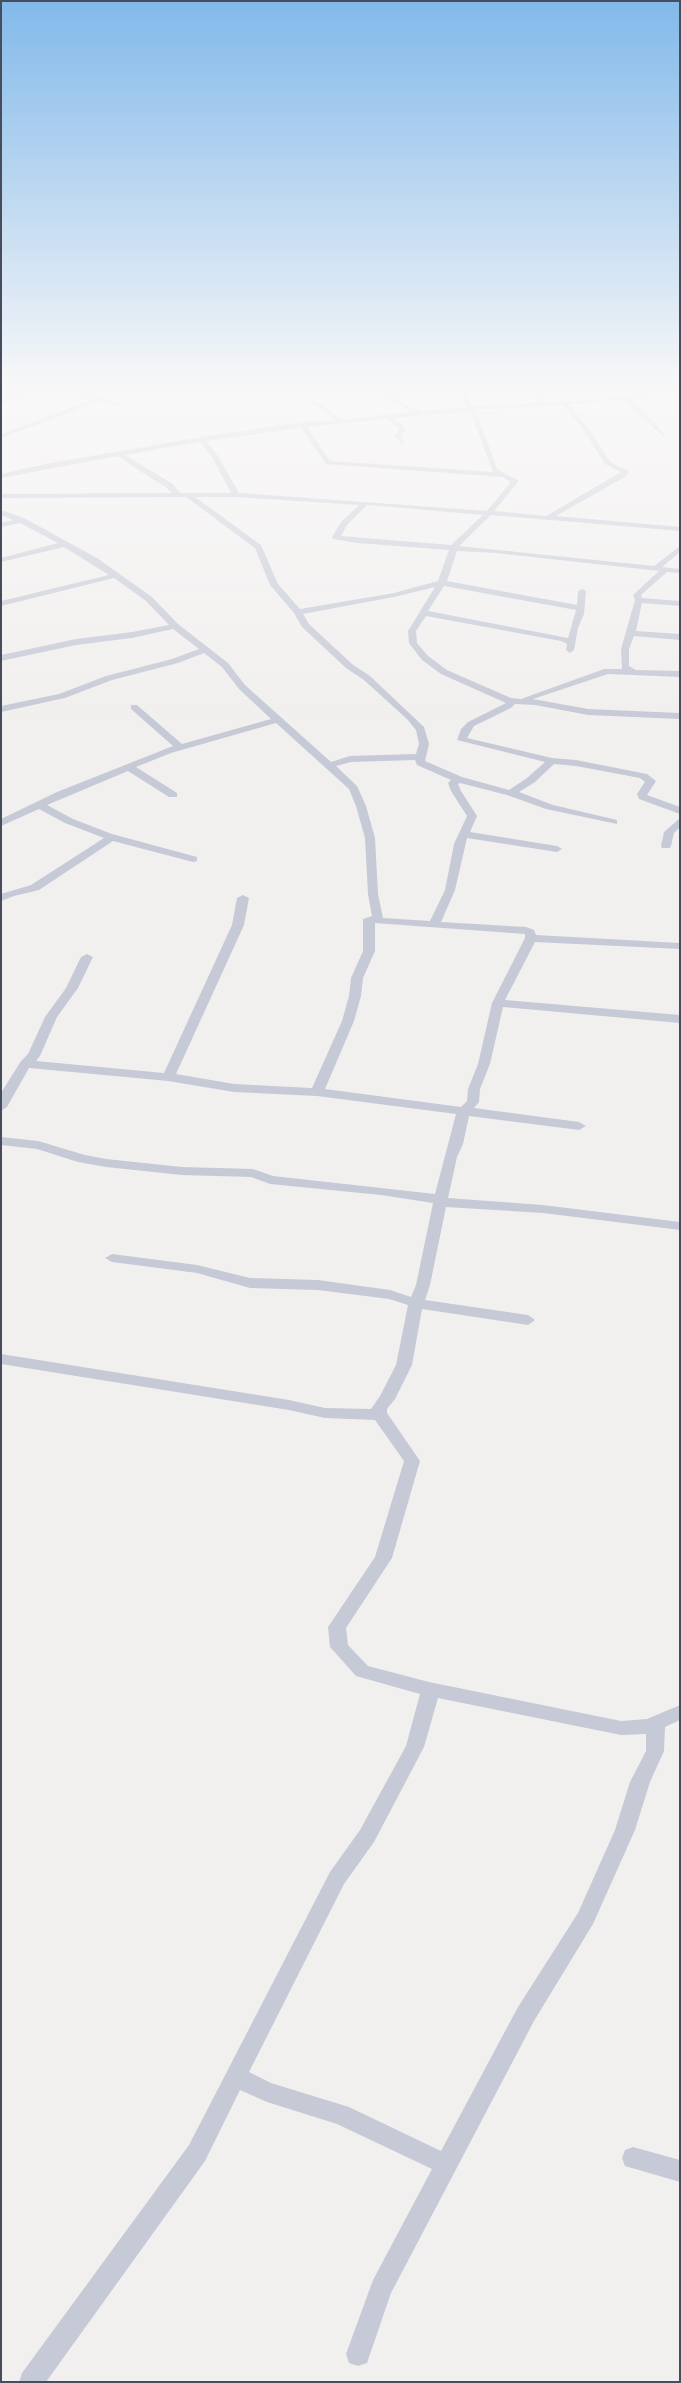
<!DOCTYPE html>
<html>
<head>
<meta charset="utf-8">
<style>
	body { margin:0 }
	#map { position:relative; width:681px; height:2383px; overflow:hidden; background:#f2f0ef; font-family:"IBM Plex Sans",sans-serif }
	canvas { display:block }
	.frame { position:absolute; inset:0; border:2px solid #474d5d; pointer-events:none }
</style>
</head>
<body>
<div id="map">
<canvas width="681" height="2383"></canvas>
<div class="frame"></div>
</div>
<script>
const ctx = document.querySelector('canvas').getContext('2d');
ctx.lineJoin = 'round';
const toPath = rows => new Path2D(rows.map(r => 'M' + r).join(''));
function paint(path, color) { ctx.fillStyle = color; ctx.fill(path, 'evenodd'); }
paint(toPath([
	[48,386,64,386,120,404,117,406,101,401,1,438,1,434,94,399,56,388,19,396,1,404,1,400,11,395,1,393,1,389,17,393,48,386],
	[451,386,458,386,469,393,468,399,474,406,535,403,537,398,523,386,530,386,542,397,542,402,593,400,680,386,680,389,630,398,665,434,663,437,623,399,569,405,589,429,610,462,629,471,625,477,556,516,680,527,680,531,491,515,459,546,654,566,680,546,680,552,662,567,680,569,680,573,667,572,641,595,642,598,680,601,680,606,642,603,636,631,680,634,680,640,634,636,629,649,629,666,636,670,680,671,680,677,608,674,533,699,588,709,680,713,680,719,588,715,535,705,515,704,511,708,474,726,467,738,552,758,576,760,647,774,656,781,647,795,680,807,680,814,639,799,637,794,645,782,640,778,576,766,554,764,535,782,519,792,553,805,617,820,617,824,546,809,507,795,460,783,458,784,461,791,477,816,470,832,557,846,562,849,557,852,467,838,455,890,441,922,526,927,534,930,536,935,680,943,680,949,535,942,505,1000,680,1015,680,1023,503,1007,490,1064,480,1089,479,1102,474,1108,579,1122,586,1126,579,1130,469,1116,463,1144,457,1157,448,1198,543,1205,680,1222,680,1230,543,1213,446,1207,430,1285,425,1300,528,1315,535,1320,528,1325,422,1309,412,1365,395,1399,387,1409,387,1413,420,1461,392,1558,346,1628,348,1645,368,1666,429,1682,621,1721,647,1719,680,1705,680,1720,665,1727,664,1751,650,1782,635,1830,593,1924,534,2021,391,2293,367,2363,358,2366,349,2363,346,2354,373,2280,432,2169,337,2124,267,2102,240,2090,205,2161,46,2382,19,2382,22,2373,189,2145,330,1872,360,1830,406,1746,420,1694,356,1676,330,1647,328,1627,375,1557,404,1461,375,1420,325,1418,289,1410,1,1364,1,1354,289,1400,325,1408,371,1409,380,1396,396,1365,408,1305,389,1299,318,1290,250,1288,197,1273,112,1262,105,1258,112,1254,197,1265,250,1278,318,1280,390,1290,411,1297,416,1285,433,1203,381,1195,270,1184,251,1177,182,1175,106,1167,78,1162,37,1149,1,1145,1,1137,38,1141,85,1155,106,1159,182,1167,253,1169,273,1176,435,1194,456,1114,317,1096,234,1092,168,1081,29,1068,7,1107,1,1111,1,1093,4,1088,21,1061,28,1054,45,1017,66,988,81,957,87,954,93,957,78,988,57,1017,40,1056,36,1061,164,1073,232,925,237,898,243,895,249,898,244,925,176,1074,234,1084,312,1088,342,1021,349,996,351,978,363,951,363,919,372,916,368,894,365,838,356,806,349,789,276,723,171,753,136,767,177,793,177,797,169,797,128,771,47,805,73,819,112,834,197,857,197,861,193,862,113,841,39,890,14,896,1,901,1,894,31,885,104,838,65,823,39,809,1,826,1,819,57,792,173,746,131,709,131,705,137,705,182,744,271,719,239,689,222,667,204,653,178,663,112,680,65,698,1,712,1,706,59,694,106,676,172,659,199,649,173,629,132,638,76,645,1,661,1,655,76,639,132,632,169,625,146,601,114,578,1,606,1,601,109,575,64,547,1,562,1,558,58,543,20,523,1,527,1,523,13,520,1,515,1,510,24,518,97,558,152,597,178,624,228,663,245,685,331,762,350,756,416,754,419,744,416,730,408,720,364,680,346,668,302,627,294,613,270,585,255,548,186,497,1,498,1,494,172,493,167,488,135,468,118,456,1,478,1,474,45,464,201,437,302,422,335,420,319,407,309,403,311,400,323,405,341,420,413,412,402,407,379,391,381,388,406,405,422,411,468,407,462,399,464,395,451,386],
	[563,405,584,431,605,464,621,472,546,516,494,511,519,481,497,469,476,410,563,405],
	[470,411,493,472,330,461,307,427,387,419,399,429,395,436,401,444,404,442,401,436,406,429,394,418,470,411],
	[301,428,326,464,502,477,511,482,487,511,239,493,218,456,206,441,301,428],
	[200,442,212,457,231,493,180,493,173,484,125,455,200,442],
	[195,497,236,497,359,505,341,522,332,537,333,539,357,543,449,550,438,581,394,593,300,609,278,584,261,545,195,497],
	[367,505,381,506,483,515,451,545,341,536,347,525,367,505],
	[457,551,496,553,659,571,633,595,635,600,621,649,622,669,604,669,521,699,511,698,447,670,428,656,417,643,416,631,426,616,561,641,567,644,566,650,570,653,574,650,578,628,584,614,586,591,582,589,578,591,577,605,447,581,457,551],
	[444,586,576,610,568,638,428,611,444,586],
	[435,587,408,631,409,643,422,660,441,674,506,703,468,722,461,729,457,740,545,762,527,778,509,790,462,777,425,761,429,744,424,727,370,676,352,664,309,624,303,614,394,597,435,587],
	[415,760,417,765,451,780,448,783,451,791,467,816,454,844,445,890,430,921,383,918,378,894,375,838,366,806,357,786,336,766,351,762,415,760],
	[375,923,525,934,525,938,492,1003,478,1064,468,1089,467,1101,461,1107,325,1089,354,1021,361,996,363,978,375,951,375,923],
	[438,1698,621,1735,646,1734,646,1751,630,1782,615,1830,578,1913,518,2007,441,2151,349,2107,271,2083,249,2072,344,1884,374,1842,424,1747,438,1698],
	[680,818,680,827,674,833,671,846,670,848,662,848,661,846,664,832,680,818],
	[633,2147,680,2160,680,2182,625,2166,622,2158,625,2150,633,2147]
]), '#c6cad6');
const sky = ctx.createLinearGradient(0, 0, 0, 720);
sky.addColorStop(0, '#82b9ea');
sky.addColorStop(0.54, '#f9f8f8');
sky.addColorStop(1, '#f9f8f800');
ctx.fillStyle = sky;
ctx.fillRect(0, 0, 681, 720);
</script>
</body>
</html>
